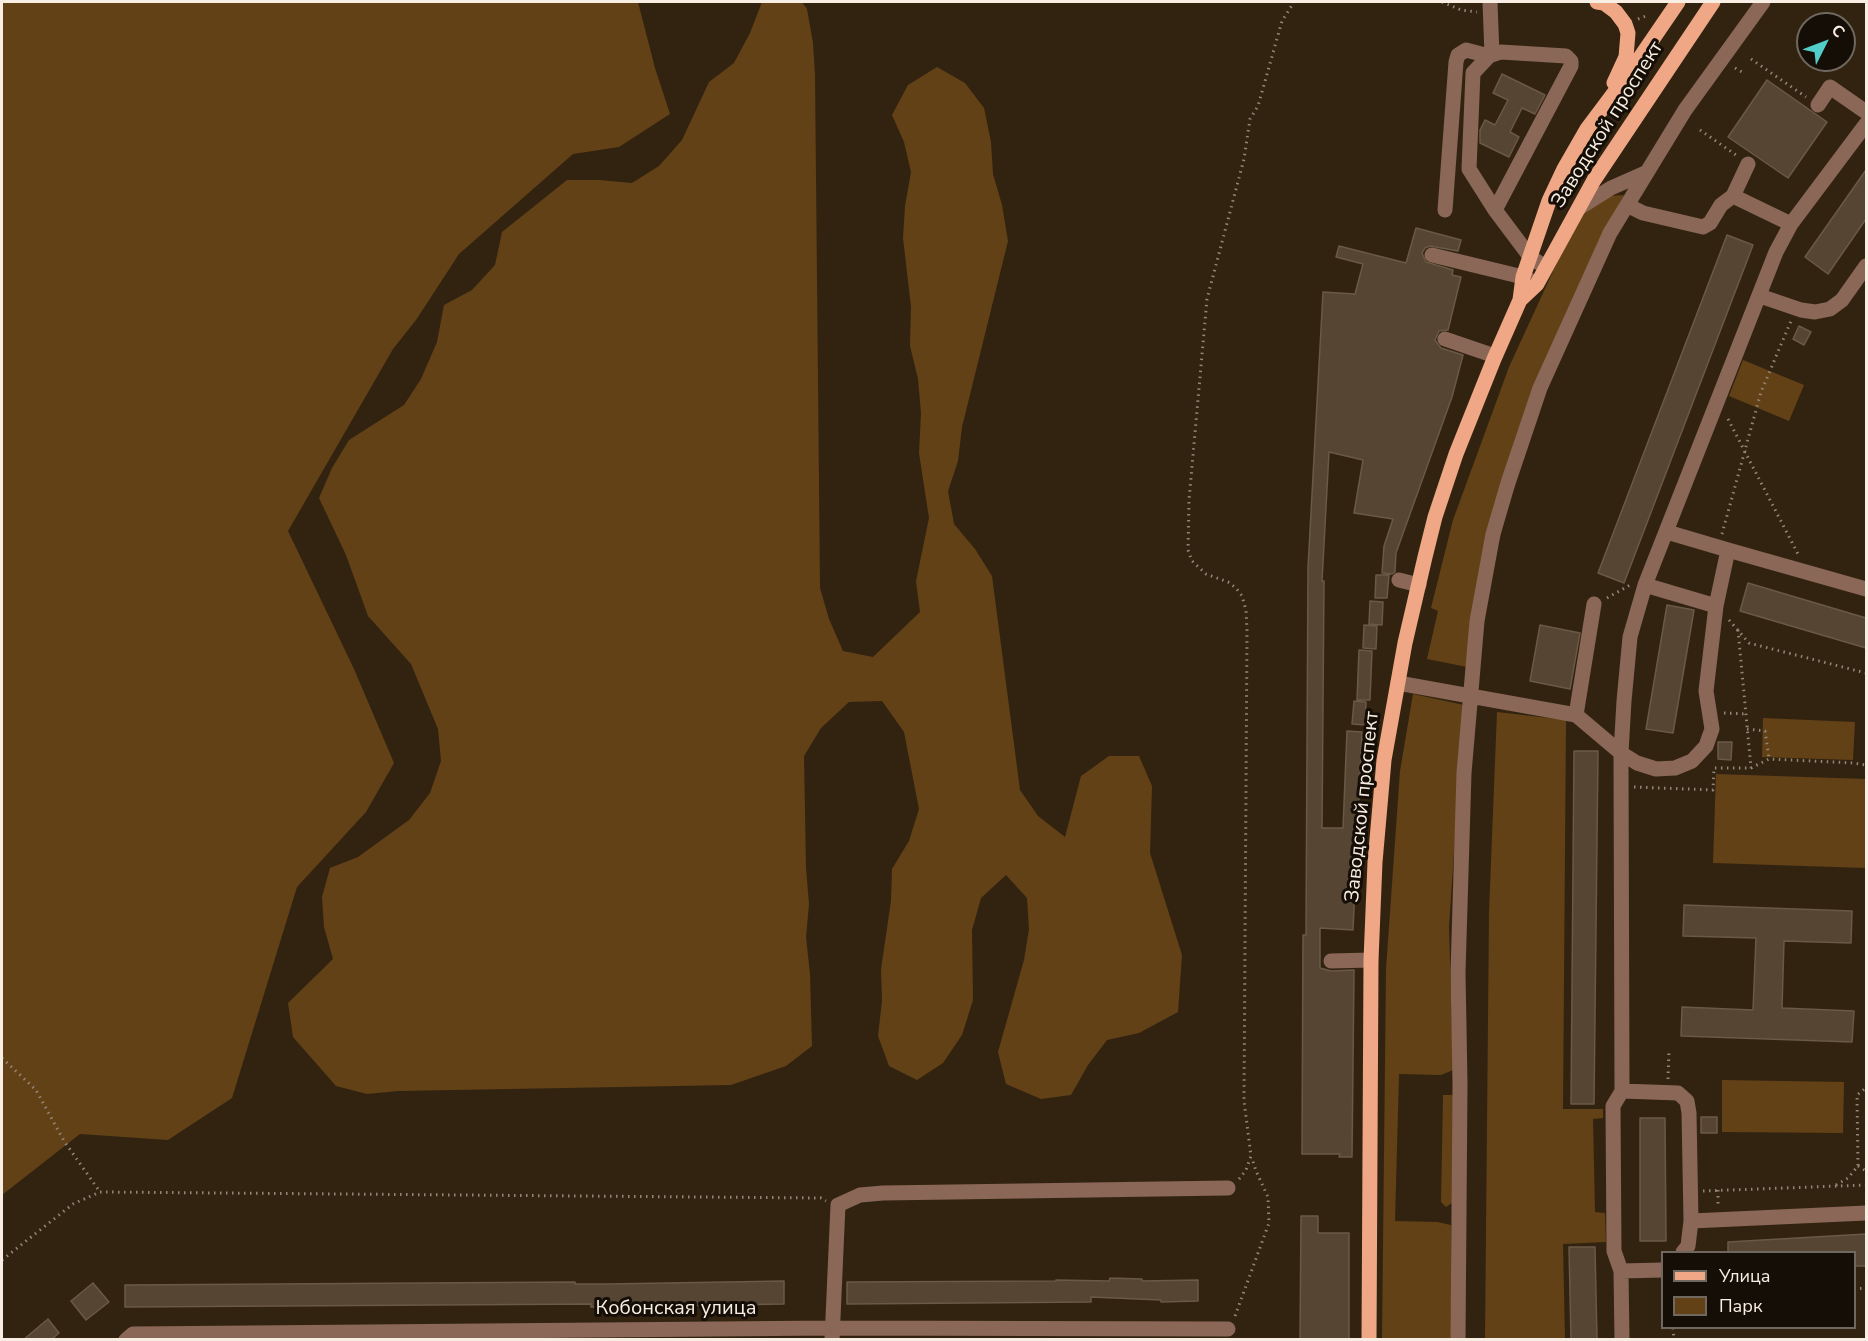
<!DOCTYPE html>
<html>
<head>
<meta charset="utf-8">
<style>
	body { margin:0 }
	#map { position:relative; width:1868px; height:1341px; overflow:hidden; background:#322311; font-family:"Nunito Sans",sans-serif }
	canvas { display:block }
	.frame { position:absolute; inset:0; border:3px solid #f9eee3; pointer-events:none }
	.legend { position:absolute; left:1661px; top:1251px; width:195px; height:78px; box-sizing:border-box; background:#150e07; border:2px solid #70685f; margin:0; padding:8px 10px; list-style:none; font-size:18px; color:#f9eee3 }
	.legend li { display:flex; align-items:center; gap:12px; height:30px }
	.legend b { width:30px; border:2px solid #70685f }
	.north { position:absolute; left:1796px; top:12px; width:60px; height:60px; box-sizing:border-box; background:#150e07; border:2px solid #70685f; border-radius:50%; rotate:48deg; font-size:16px; font-weight:700; line-height:24px; text-align:center; color:#f9eee3 }
	.north::after { content:''; display:block; margin:auto; width:21px; height:27px; background:#53cdca; clip-path:polygon(50% 0,100% 100%,50% 72%,0 100%) }
</style>
</head>
<body>
<div id="map">
<canvas width="1868" height="1341"></canvas>
<div class="frame"></div>
<ul class="legend">
<li><b style="height:8px;background:#efa785"></b>Улица</li>
<li><b style="height:16px;background:#624116"></b>Парк</li>
</ul>
<div class="north">С</div>
</div>
<script>
const ctx = document.querySelector('canvas').getContext('2d');
ctx.lineJoin = 'round';
function paint(path, color) { ctx.fillStyle = color; ctx.fill(path, 'evenodd'); }
const toPath = rows => new Path2D(rows.map(r => 'M' + r).join(''));
function stroke(path, color, width, dash) { ctx.strokeStyle = color; ctx.lineWidth = width; ctx.lineCap = dash ? 'butt' : 'round'; ctx.setLineDash(dash || []); ctx.stroke(path); }
function drawText(font, color, halo, rows, align = 'center') {
  ctx.font = font + ' "Nunito Sans",sans-serif'; ctx.lineWidth = 6; ctx.setLineDash([]); ctx.textBaseline = 'middle'; ctx.strokeStyle = halo; ctx.fillStyle = color; for (const [text, x, y, turn = 0] of rows) {
    ctx.save(); ctx.translate(x, y); ctx.rotate((+turn || 0) * Math.PI / 180); ctx.textAlign = isNaN(turn) ? turn : align; if (halo) ctx.strokeText(text, 0, 0); ctx.fillText(text, 0, 0); ctx.restore();
  }
}
paint(toPath([
	[2,2,638,2,655,68,670,114,619,147,573,154,459,254,416,320,393,349,288,531,354,669,394,763,366,812,297,887,232,1098,168,1140,80,1134,2,1195],
	[762,2,802,2,807,9,813,43,815,75,820,588,829,619,843,651,873,657,920,612,916,581,929,518,919,453,921,413,918,379,910,346,911,307,903,238,905,206,911,172,904,142,892,115,908,85,937,67,965,83,984,108,991,142,993,174,1002,205,1008,241,962,427,958,461,948,491,954,524,975,549,992,576,1020,790,1038,816,1065,837,1081,776,1109,756,1139,756,1152,786,1150,853,1182,955,1178,1012,1139,1033,1107,1040,1088,1065,1071,1095,1041,1099,1006,1084,998,1052,1024,960,1029,929,1027,898,1006,875,981,898,972,930,973,1000,962,1035,943,1063,917,1080,889,1066,878,1036,882,1001,881,969,891,901,892,869,909,841,919,809,904,732,882,701,849,702,821,728,804,756,806,868,809,904,806,937,810,974,812,1046,786,1066,731,1085,398,1091,367,1094,336,1086,293,1037,288,1003,333,959,324,927,322,897,330,868,358,857,409,820,430,793,441,761,438,729,411,664,368,616,346,555,319,498,332,468,349,440,404,405,421,379,437,342,444,305,472,290,495,265,502,232,567,180,599,180,632,183,659,166,682,140,709,82,734,63,750,33],
	[1624,195,1597,246,1543,369,1467,667,1427,659,1438,611,1431,608,1453,520,1509,367,1566,243,1586,208,1608,196],
	[1743,360,1804,385,1789,421,1729,396],
	[1413,694,1464,705,1449,926,1453,1070,1441,1075,1399,1074,1395,1221,1437,1222,1451,1225,1452,1339,1382,1340,1386,969,1400,771],
	[1497,712,1566,720,1563,1109,1603,1109,1603,1118,1593,1119,1595,1212,1605,1213,1606,1242,1563,1244,1565,1339,1485,1340,1489,912],
	[1763,718,1855,722,1853,760,1762,757],
	[1716,774,1866,779,1866,868,1713,863],
	[1722,1080,1844,1082,1843,1133,1722,1132],
	[1443,1095,1453,1095,1452,1203,1446,1207,1441,1202]
]), '#624116');
const building = toPath([
	[1502,74,1545,95,1535,114,1522,108,1510,132,1519,137,1509,157,1480,143,1480,130,1485,120,1495,125,1508,100,1493,93,1502,74],
	[1767,80,1827,122,1788,178,1728,137,1767,80],
	[1866,170,1866,219,1828,274,1805,257,1866,170],
	[1416,228,1461,240,1458,251,1430,246,1425,248,1422,253,1426,262,1453,270,1452,275,1461,277,1448,330,1439,331,1435,340,1441,348,1463,355,1452,397,1396,553,1395,572,1392,574,1382,573,1384,546,1393,519,1354,513,1363,460,1329,452,1322,581,1324,581,1322,828,1343,828,1347,731,1362,732,1353,930,1320,928,1320,968,1331,971,1354,970,1352,1157,1339,1157,1340,1154,1302,1154,1303,935,1306,935,1308,568,1323,292,1355,294,1363,264,1336,257,1339,246,1406,263,1416,228],
	[1727,235,1753,245,1624,583,1598,573,1727,235],
	[1799,326,1811,332,1804,345,1793,339,1799,326],
	[1376,575,1389,575,1387,598,1375,598,1376,575],
	[1748,583,1866,618,1866,648,1740,611,1748,583],
	[1370,601,1383,602,1382,625,1369,624,1370,601],
	[1667,605,1694,610,1673,733,1646,729,1667,605],
	[1364,625,1377,626,1376,649,1363,648,1364,625],
	[1540,625,1580,633,1570,689,1530,681,1540,625],
	[1359,650,1372,651,1370,700,1357,700,1359,650],
	[1354,701,1366,702,1365,725,1352,724,1354,701],
	[1718,742,1732,742,1731,760,1718,759,1718,742],
	[1574,751,1598,751,1594,1104,1571,1104,1574,751],
	[1684,905,1852,911,1851,943,1784,941,1782,1008,1854,1011,1852,1042,1681,1036,1682,1007,1753,1010,1756,938,1683,936,1684,905],
	[1701,1117,1717,1117,1717,1133,1701,1133,1701,1117],
	[1640,1118,1665,1118,1666,1241,1640,1241,1640,1118],
	[1301,1216,1318,1216,1318,1233,1349,1233,1349,1340,1300,1340,1301,1216],
	[1866,1234,1866,1266,1854,1266,1854,1252,1728,1252,1728,1242,1866,1234],
	[1569,1247,1595,1247,1597,1340,1571,1340,1569,1247],
	[1110,1278,1142,1279,1142,1281,1198,1280,1198,1301,1161,1302,1161,1300,1091,1297,1091,1302,847,1304,847,1282,1056,1281,1056,1280,1109,1281,1110,1278],
	[784,1281,784,1304,609,1307,591,1307,591,1304,125,1307,125,1285,575,1282,575,1284,609,1284,784,1281],
	[93,1283,109,1302,86,1320,71,1301,93,1283],
	[48,1319,59,1333,51,1340,23,1340,48,1319]
]);
paint(building, '#554532');
stroke(building, '#6a5945', 1.5);
stroke(toPath([
	[1442,2,1461,10,1477,12],
	[1638,19,1649,15],
	[1751,59,1806,97],
	[1735,68,1742,72],
	[1700,130,1736,155],
	[1728,419,1798,554],
	[1722,534,1761,392,1791,321],
	[1607,598,1630,585],
	[1729,620,1749,643,1866,673],
	[1738,630,1751,768],
	[1724,713,1746,714],
	[1747,729,1765,731,1769,758],
	[1634,787,1713,790,1714,768,1751,768,1769,759,1854,763,1866,765],
	[2,1058,36,1090,64,1141,100,1192],
	[1668,1079,1669,1049],
	[1858,1166,1866,1171],
	[1239,1179,1246,1170,1251,1156,1244,1101,1247,630,1246,610,1242,596,1236,588,1228,582,1206,574,1192,561,1188,550,1189,500,1207,299,1244,159,1250,119,1258,106,1282,21,1294,2],
	[1836,1185,1848,1178,1858,1166,1857,1095,1866,1088],
	[1718,1190,1718,1206],
	[1703,1191,1866,1185],
	[2,1260,73,1204,100,1192,821,1198,826,1201],
	[1854,1289,1866,1288],
	[1235,1316,1269,1223,1268,1197,1256,1171,1252,1158],
	[1673,1328,1674,1340]
]), '#938677', 3, [1.5, 4.5]);
stroke(toPath([
	[1490,2,1492,55],
	[1818,105,1830,87,1866,112],
	[1733,196,1748,164],
	[1627,205,1643,213,1703,227,1710,223,1721,205,1733,196,1791,224],
	[1579,208,1611,188,1645,173],
	[1445,210,1456,62,1458,55,1466,50,1489,56],
	[1495,210,1571,66,1571,61,1566,56,1501,52,1489,56,1473,73,1469,169,1495,210,1531,258,1546,267],
	[1432,255,1523,277,1533,282],
	[1760,296,1801,310,1815,312,1830,309,1842,300,1866,266],
	[1445,339,1495,356],
	[1667,532,1728,550,1716,606,1706,691,1712,729,1706,746,1692,761,1675,768,1656,769,1637,763,1621,753,1624,701,1630,637,1645,585,1776,252,1791,224,1866,124],
	[1728,550,1866,589],
	[1399,580,1419,585],
	[1645,585,1716,606],
	[1398,683,1576,715,1621,753,1622,1091,1613,1106,1614,1251,1621,1271,1622,1340],
	[1576,715,1594,604],
	[1331,961,1371,960],
	[1622,1091,1678,1093,1687,1101,1689,1113,1691,1221],
	[1683,1252,1688,1246,1691,1221,1866,1213],
	[1621,1271,1662,1270],
	[126,1340,133,1334,832,1328,1228,1329],
	[832,1340,838,1205,860,1195,883,1193,1228,1188],
	[1458,1340,1460,1084,1458,972,1464,773,1477,621,1493,534,1508,483,1540,388,1610,233,1685,110,1763,2]
]), '#8a6757', 15);
stroke(toPath([
	[1597,2,1604,3,1616,12,1625,24,1628,33,1626,57,1614,83],
	[1520,300,1537,284,1594,180,1713,2],
	[1369,1340,1371,960,1375,862,1384,760,1405,643,1425,557,1435,517,1456,454,1494,359,1520,300,1523,277,1549,201,1564,169,1587,129,1635,65,1678,2]
]), '#efa785', 15);
drawText('20px', '#f9eee3', '#150e07', [
	["Заводской проспект",1608,125,-58],
	["Заводской проспект",1363,807,-84],
	["Кобонская улица",676,1309]
]);
</script>
</body>
</html>
